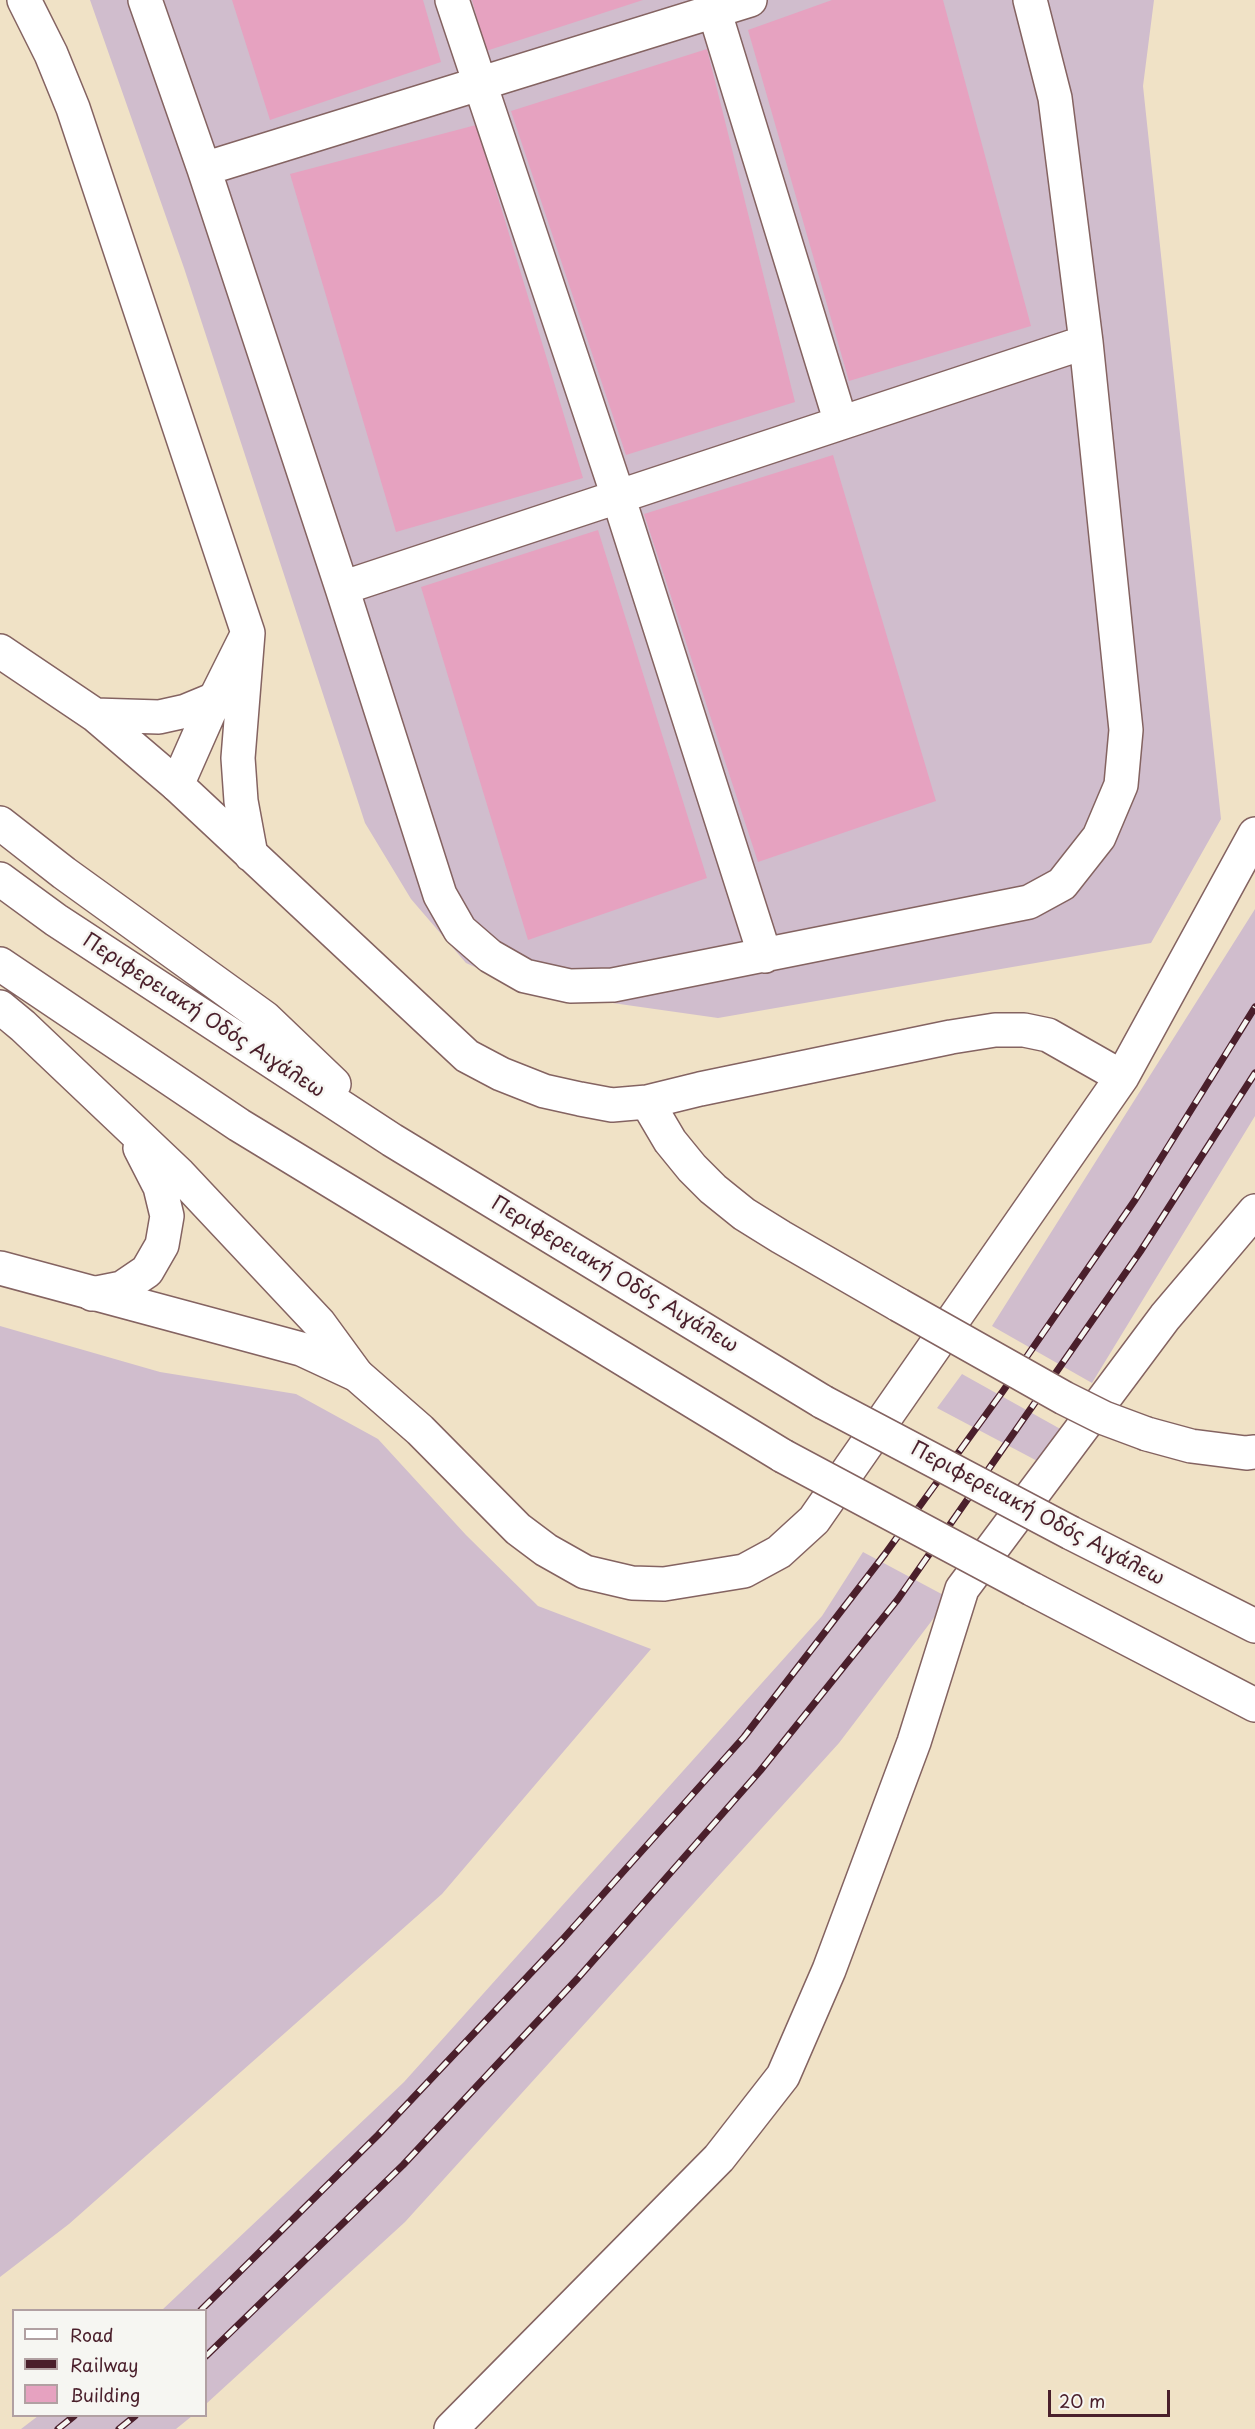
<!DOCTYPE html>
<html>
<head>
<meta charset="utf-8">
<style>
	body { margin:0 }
	#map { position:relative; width:1255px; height:2429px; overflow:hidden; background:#f0e2c6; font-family:"Playpen Sans",sans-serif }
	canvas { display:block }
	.legend { position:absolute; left:12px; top:2309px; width:195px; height:108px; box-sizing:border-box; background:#f6f6f2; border:2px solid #b1a0a2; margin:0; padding:8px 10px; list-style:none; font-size:18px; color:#4a1f2b }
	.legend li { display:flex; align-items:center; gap:12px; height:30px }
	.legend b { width:30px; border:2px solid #b1a0a2 }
	.scale { position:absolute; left:1048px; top:2390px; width:122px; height:27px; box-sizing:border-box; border:3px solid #4a1f2b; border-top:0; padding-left:8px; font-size:18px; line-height:21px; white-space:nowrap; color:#4a1f2b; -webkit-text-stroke:4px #f6f6f2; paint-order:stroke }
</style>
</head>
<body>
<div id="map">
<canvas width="1255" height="2429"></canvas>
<ul class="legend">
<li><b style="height:8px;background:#fff"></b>Road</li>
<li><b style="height:8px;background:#4a1f2b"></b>Railway</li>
<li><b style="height:16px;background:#e6a2c0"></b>Building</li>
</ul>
<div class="scale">20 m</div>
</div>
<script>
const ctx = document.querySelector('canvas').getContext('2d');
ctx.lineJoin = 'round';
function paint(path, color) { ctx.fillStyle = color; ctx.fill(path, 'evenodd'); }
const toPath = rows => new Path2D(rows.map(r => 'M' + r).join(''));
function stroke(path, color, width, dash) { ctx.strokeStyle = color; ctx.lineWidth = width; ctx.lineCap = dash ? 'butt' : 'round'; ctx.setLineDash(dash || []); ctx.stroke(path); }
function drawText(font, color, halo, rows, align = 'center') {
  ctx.font = font + ' "Playpen Sans",sans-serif'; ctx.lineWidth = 5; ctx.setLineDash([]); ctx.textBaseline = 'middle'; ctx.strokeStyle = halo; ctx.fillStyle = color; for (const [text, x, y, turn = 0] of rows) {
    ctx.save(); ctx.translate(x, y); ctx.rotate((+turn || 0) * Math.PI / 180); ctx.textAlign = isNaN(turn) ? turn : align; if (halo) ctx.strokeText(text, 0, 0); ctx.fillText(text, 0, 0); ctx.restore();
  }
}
paint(toPath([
	[90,0,1154,0,1143,86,1221,819,1151,943,718,1018,528,991,466,963,411,899,365,823,184,268],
	[1255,909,1255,1116,1092,1383,992,1326],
	[0,1326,160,1372,296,1394,378,1439,466,1535,538,1606,651,1649,442,1894,69,2224,0,2277],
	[962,1374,1064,1431,1043,1464,937,1408],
	[863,1552,949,1598,839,1743,405,2222,206,2404,206,2310,162,2310,404,2082,822,1616],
	[38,2416,192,2416,176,2429,21,2429]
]), '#d0bdcd');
paint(toPath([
	[232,0,423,0,441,62,270,120],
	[472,0,643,0,486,51],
	[832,0,943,0,1031,326,849,381,748,30],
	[707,49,795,402,626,455,511,111],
	[476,125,583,478,396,532,290,174],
	[833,455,936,801,758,862,644,514],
	[598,530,707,878,528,940,421,587]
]), '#e6a2c0');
const minor = toPath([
	[24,0,51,54,73,108,248,633,238,758,241,801,251,855],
	[145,0,204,169,342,588,440,895,460,930,490,956,525,976,570,986,613,985,1029,902,1062,884,1099,837,1121,785,1126,730,1086,342,1055,98,1030,0],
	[452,0,618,496,765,956],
	[711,0,841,423],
	[204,169,750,0],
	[342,588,1086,342],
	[248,633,215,699,177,785,467,1056,501,1074,544,1091,580,1099,612,1105,647,1102,700,1089,951,1037,995,1030,1024,1030,1048,1035,1122,1077],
	[647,1102,670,1141,692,1168,713,1189,744,1214,781,1237,899,1305],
	[0,1268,301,1349,357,1375,420,1430,518,1529,546,1550,585,1572,632,1583,664,1584,744,1571,779,1552,814,1520,1122,1077,1255,834],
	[1147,1434,1191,1446,1246,1453,1255,1452],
	[451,2429,719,2158,783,2076,829,1970,914,1742,962,1589,1165,1317,1255,1211]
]);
const highway = toPath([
	[0,651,95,715,177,785],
	[95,715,159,717,186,711,215,699],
	[0,823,64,873,265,1018,334,1084],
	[0,879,56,920,392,1140,823,1402],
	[0,964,239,1125,783,1456],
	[0,1007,23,1026,179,1174,319,1323,357,1375],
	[92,1294,122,1288,147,1271,162,1245,167,1216,160,1187,140,1148],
	[1071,1533,1255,1626],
	[1032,1589,1255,1705]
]);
stroke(minor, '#846361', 36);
stroke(highway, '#846361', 36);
stroke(minor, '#fff', 33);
stroke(highway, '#fff', 33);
const rail = toPath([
	[201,2310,378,2135,562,1940,744,1737,885,1554,1003,1391,1135,1200,1255,1007],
	[206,2356,403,2165,578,1978,760,1771,898,1599,1140,1252,1255,1073],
	[58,2429,74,2416],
	[119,2429,135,2416]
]);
stroke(rail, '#4a1f2b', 7);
stroke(rail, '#f6f6f2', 4.5, [14]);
const minorBridge = toPath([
	[899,1305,1064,1398,1104,1418,1147,1434]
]);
const highwayBridge = toPath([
	[823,1402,1071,1533],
	[783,1456,1032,1589]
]);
stroke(minorBridge, '#846361', 36, []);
stroke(highwayBridge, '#846361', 36, []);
stroke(minorBridge, '#fff', 33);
stroke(highwayBridge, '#fff', 33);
drawText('20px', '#4a1f2b', '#f6f6f2', [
	["Περιφερειακή Οδός Αιγάλεω",203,1016,33],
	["Περιφερειακή Οδός Αιγάλεω",614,1275,31],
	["Περιφερειακή Οδός Αιγάλεω",1037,1514,28]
]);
</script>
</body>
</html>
